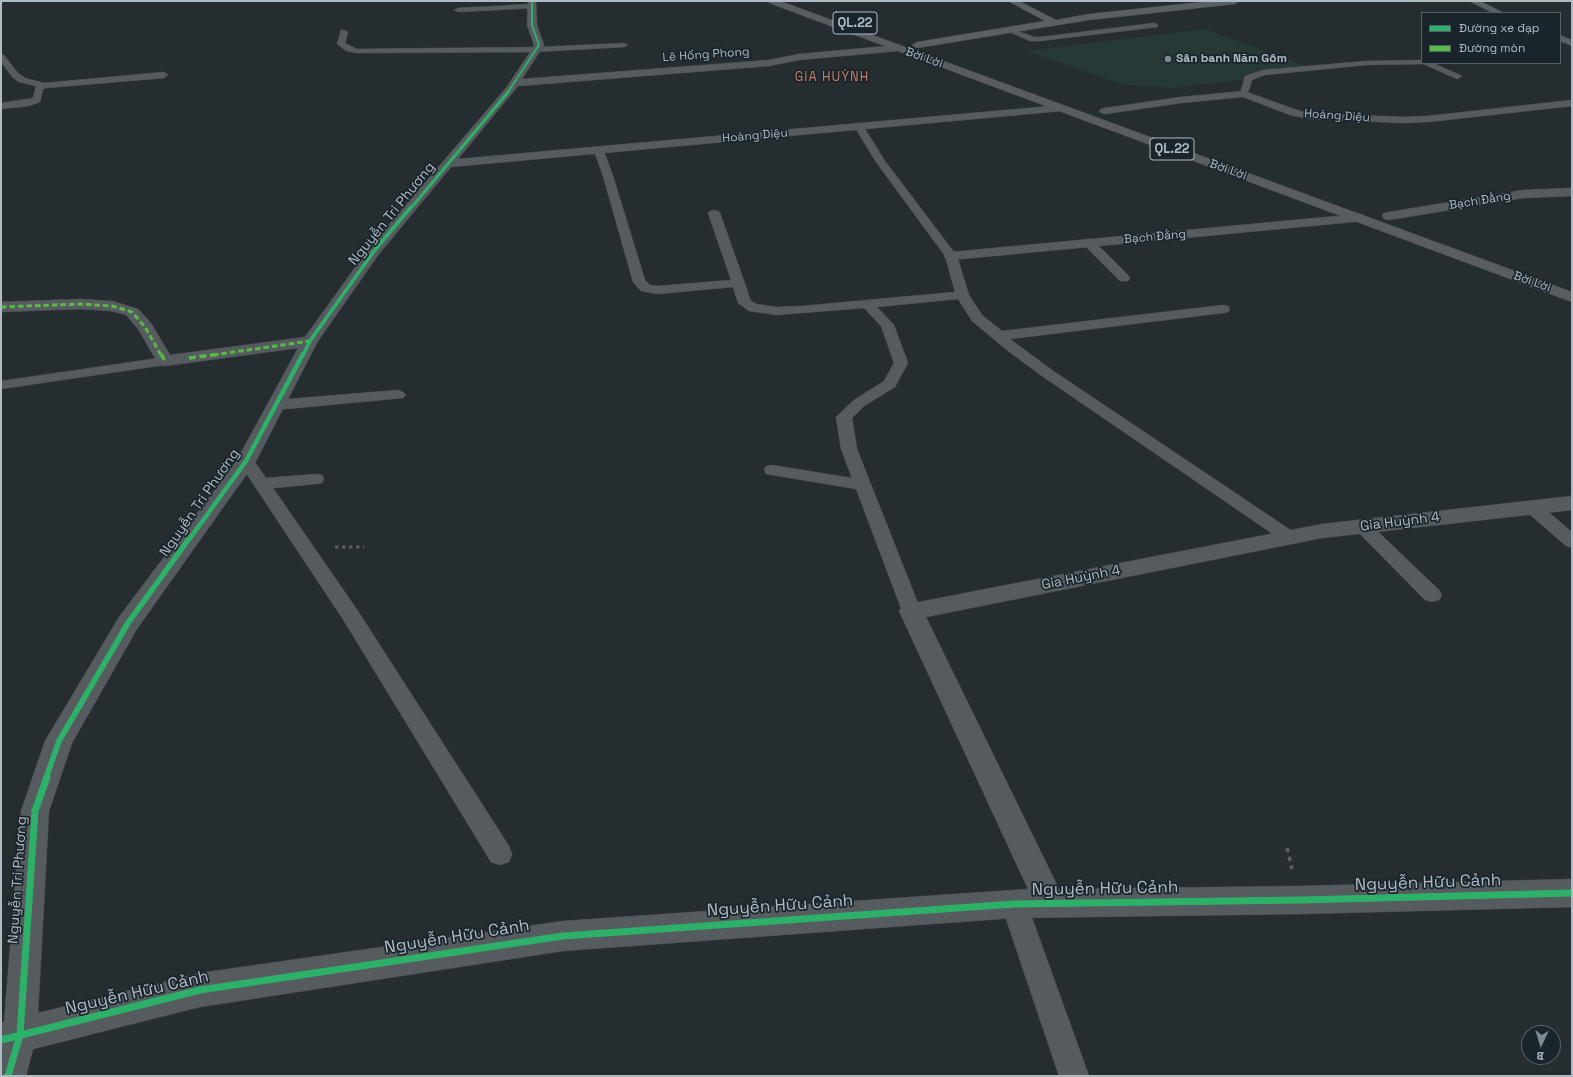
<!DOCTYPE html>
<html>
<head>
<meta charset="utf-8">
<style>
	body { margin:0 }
	#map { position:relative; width:1573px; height:1077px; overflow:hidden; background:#262d31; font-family:"Space Grotesk",sans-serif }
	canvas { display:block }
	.frame { position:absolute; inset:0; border:2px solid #afbac3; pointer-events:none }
	.legend { position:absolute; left:1421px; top:12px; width:140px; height:52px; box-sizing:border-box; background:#1a242b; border:1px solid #566068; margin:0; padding:5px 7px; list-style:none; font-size:12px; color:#afbac3 }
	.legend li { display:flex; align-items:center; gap:8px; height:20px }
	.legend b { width:20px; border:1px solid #566068 }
	.north { position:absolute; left:1521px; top:1025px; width:40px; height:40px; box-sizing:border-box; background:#1a242b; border:1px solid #566068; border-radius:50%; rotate:184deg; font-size:11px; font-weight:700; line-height:16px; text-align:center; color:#afbac3 }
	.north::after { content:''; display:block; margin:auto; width:14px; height:18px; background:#7f8990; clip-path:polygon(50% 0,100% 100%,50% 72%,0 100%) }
</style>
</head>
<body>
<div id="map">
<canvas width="1573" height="1077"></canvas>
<div class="frame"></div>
<ul class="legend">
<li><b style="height:5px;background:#2db169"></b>Đường xe đạp</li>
<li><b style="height:5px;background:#58b947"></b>Đường mòn</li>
</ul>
<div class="north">B</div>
</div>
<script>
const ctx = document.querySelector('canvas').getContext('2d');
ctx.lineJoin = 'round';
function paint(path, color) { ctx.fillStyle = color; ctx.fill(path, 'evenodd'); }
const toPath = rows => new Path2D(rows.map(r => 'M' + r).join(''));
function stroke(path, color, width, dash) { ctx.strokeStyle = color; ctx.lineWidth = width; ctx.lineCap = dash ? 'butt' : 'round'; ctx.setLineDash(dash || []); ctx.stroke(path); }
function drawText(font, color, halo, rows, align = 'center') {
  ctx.font = font + ' "Space Grotesk",sans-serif'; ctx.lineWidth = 3.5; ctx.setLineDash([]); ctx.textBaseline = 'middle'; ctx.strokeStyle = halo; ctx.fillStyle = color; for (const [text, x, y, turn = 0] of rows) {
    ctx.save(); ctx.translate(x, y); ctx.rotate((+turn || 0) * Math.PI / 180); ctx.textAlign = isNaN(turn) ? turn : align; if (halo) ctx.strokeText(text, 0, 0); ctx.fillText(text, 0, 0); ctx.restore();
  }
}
paint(toPath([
	[1205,29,1308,67,1248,79,1172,88,1124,85,1027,51]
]), '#263936');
const lane = toPath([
	[532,4,535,4,535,8,458,12,454,10,458,8,532,4],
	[1154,23,1158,25,1157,27,1040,41,1030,41,1005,30,1009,28,1034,37,1040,37,1154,23],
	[341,30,344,30,348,32,345,43,357,49,540,47,624,43,628,45,624,47,535,52,357,53,346,51,337,44,341,30],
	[1,55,4,55,18,73,25,78,44,83,164,72,168,75,164,78,46,88,43,89,40,102,29,106,1,109,1,103,33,98,36,86,19,82,12,77,1,62,1,55],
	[1422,60,1422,63,1433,63,1462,76,1458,79,1455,78,1423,64,1366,65,1264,75,1252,80,1247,96,1244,97,1240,94,1245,76,1263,70,1366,61,1422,60],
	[859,123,862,124,885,161,957,256,969,295,982,315,1002,331,1223,305,1228,306,1230,309,1228,312,1223,313,1010,339,1052,370,1295,533,1298,537,1295,541,1289,543,1283,541,1042,376,1008,351,972,321,958,299,877,307,894,325,908,363,895,387,864,406,852,418,857,449,921,611,918,616,911,618,904,616,856,489,766,474,764,470,766,466,772,465,852,478,841,449,836,417,854,400,884,381,894,363,881,326,864,308,776,315,749,311,738,303,733,287,658,294,641,291,633,282,603,176,594,151,599,148,604,151,613,176,645,280,650,285,658,286,731,280,708,213,710,211,714,210,718,211,720,213,751,301,757,304,776,307,802,306,955,292,945,256,876,162,854,126,859,123],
	[1089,239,1093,240,1128,275,1130,278,1128,281,1120,281,1085,246,1083,243,1085,240,1089,239],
	[173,356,178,357,180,360,178,363,1,389,1,381,173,356],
	[398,390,403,392,406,395,403,398,276,410,271,408,268,405,271,402,276,400,398,390],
	[246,456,252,458,266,478,316,474,322,475,324,479,322,483,316,484,273,488,358,611,509,846,512,854,509,862,500,865,491,862,344,621,238,461,240,458,246,456],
	[1532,502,1538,503,1572,532,1572,548,1566,546,1526,511,1523,507,1526,503,1532,502],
	[1363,521,1369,523,1439,590,1442,595,1439,600,1432,602,1425,600,1357,531,1354,527,1357,523,1363,521],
	[1014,892,1023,896,1027,904,1089,1076,1059,1076,1001,904,1005,896,1014,892]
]);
const street = toPath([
	[528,1,536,1,537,25,544,45,522,79,769,60,799,54,898,45,903,48,898,51,799,60,769,66,518,86,458,159,1062,105,1068,108,1062,111,451,167,379,254,318,341,256,461,137,629,72,743,49,811,38,1013,200,973,563,921,1028,889,899,611,903,605,1322,524,1572,496,1572,510,1322,538,926,617,1059,889,1301,886,1572,879,1572,907,1301,914,1014,918,563,951,200,1007,33,1049,26,1076,1,1076,1,1023,4,1022,21,811,45,741,119,617,237,460,298,348,165,366,159,365,138,329,126,315,111,311,80,309,1,312,1,302,80,299,112,301,138,309,151,323,170,355,305,337,369,248,506,88,532,49,534,45,527,25,528,1],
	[1244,91,1297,110,1310,113,1403,117,1428,116,1572,100,1572,106,1428,122,1403,123,1310,119,1290,115,1243,97,1181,103,1105,114,1101,113,1099,111,1101,109,1105,108,1181,97,1244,91],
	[1572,188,1572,196,1523,198,1389,220,1384,219,1382,216,1384,213,1389,212,1523,190,1572,188],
	[1359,214,1364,215,1366,218,1364,221,951,260,946,259,944,256,946,253,951,252,1359,214]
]);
const secondary = toPath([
	[1008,1,1019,1,1056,20,1089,14,1211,1,1239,1,1235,4,1089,20,917,48,912,45,917,42,1045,21,1008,1],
	[1469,1,1480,1,1504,13,1493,13,1469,1],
	[1560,35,1572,40,1572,46,1560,41,1560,35]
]);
const highway = toPath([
	[768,1,780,1,1572,292,1572,302,769,3,768,1]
]);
stroke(lane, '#44494c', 1);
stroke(street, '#44494c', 1);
stroke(secondary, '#44494c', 1);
stroke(highway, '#43494d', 1);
stroke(toPath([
	[335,547,364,547]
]), '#5a5f63', 3, [3.5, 3.5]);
stroke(toPath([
	[1287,848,1292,869]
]), '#5a5f63', 3.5, [4.5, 4.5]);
paint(lane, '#565b5f');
paint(street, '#565b5f');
paint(secondary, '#5a5f64');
paint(highway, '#5a5d60');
stroke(toPath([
	[1,307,80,304,112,306,132,312,145,327,161,355],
	[213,355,310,341]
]), '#58b947', 3, [5.5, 3]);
stroke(toPath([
	[161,354,165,361],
	[189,358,220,354]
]), '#58b947', 3.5, [7, 3.5]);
stroke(toPath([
	[508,92,539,45,532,25,532,1]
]), '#2db169', 2);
stroke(toPath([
	[411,208,509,91]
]), '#2db169', 3);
stroke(toPath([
	[303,355,310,341,374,251,411,207]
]), '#2db169', 3.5);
stroke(toPath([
	[188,541,246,461,303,354]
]), '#2db169', 4.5);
stroke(toPath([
	[46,778,59,741,128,623,188,540]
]), '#2db169', 5.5);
stroke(toPath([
	[1,1040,200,990,563,936,1014,904,1301,900,1572,893],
	[8,1076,20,1035,35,811,47,777]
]), '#2db169', 7);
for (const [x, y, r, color] of [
	[1168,59,4,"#7f8990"]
]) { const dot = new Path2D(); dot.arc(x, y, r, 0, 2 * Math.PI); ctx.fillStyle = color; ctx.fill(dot); stroke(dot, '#1a242b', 1.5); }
drawText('12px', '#afbac3', '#1a242b', [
	["Lê Hồng Phong",706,55,-4],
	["Bời Lời",924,58,20],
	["Hoàng Diệu",1337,116,4],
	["Hoàng Diệu",755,136,-5],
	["Bời Lời",1228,170,20],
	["Bạch Đằng",1480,201,-9],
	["Bạch Đằng",1155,237,-5],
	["Bời Lời",1532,282,20]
]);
drawText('bold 12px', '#afbac3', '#1a242b', [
	["Sân banh Năm Gôm",1176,59]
], 'left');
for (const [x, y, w] of [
	[855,23,44],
	[1172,149,44]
]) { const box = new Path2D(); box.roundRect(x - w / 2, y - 11, w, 22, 3); ctx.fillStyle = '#1a242b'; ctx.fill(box); stroke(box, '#afbac3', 1); }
drawText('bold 13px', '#afbac3', null, [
	["QL.22",855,23],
	["QL.22",1172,149]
]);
ctx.letterSpacing = '1px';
drawText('13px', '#cb7c62', '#1a242b', [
	["GIA HUỲNH",832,77]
]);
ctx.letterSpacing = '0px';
drawText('14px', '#afbac3', '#1a242b', [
	["Nguyễn Tri Phương",392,214,-51],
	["Nguyễn Tri Phương",200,503,-55],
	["Gia Huỳnh 4",1400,522,-7],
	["Gia Huỳnh 4",1081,578,-11],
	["Nguyễn Tri Phương",18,880,-86]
]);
drawText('17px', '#afbac3', '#1a242b', [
	["Nguyễn Hữu Cảnh",1428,883,-2],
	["Nguyễn Hữu Cảnh",1105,889,-1],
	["Nguyễn Hữu Cảnh",780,906,-4],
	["Nguyễn Hữu Cảnh",457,937,-9],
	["Nguyễn Hữu Cảnh",137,993,-13]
]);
</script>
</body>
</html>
